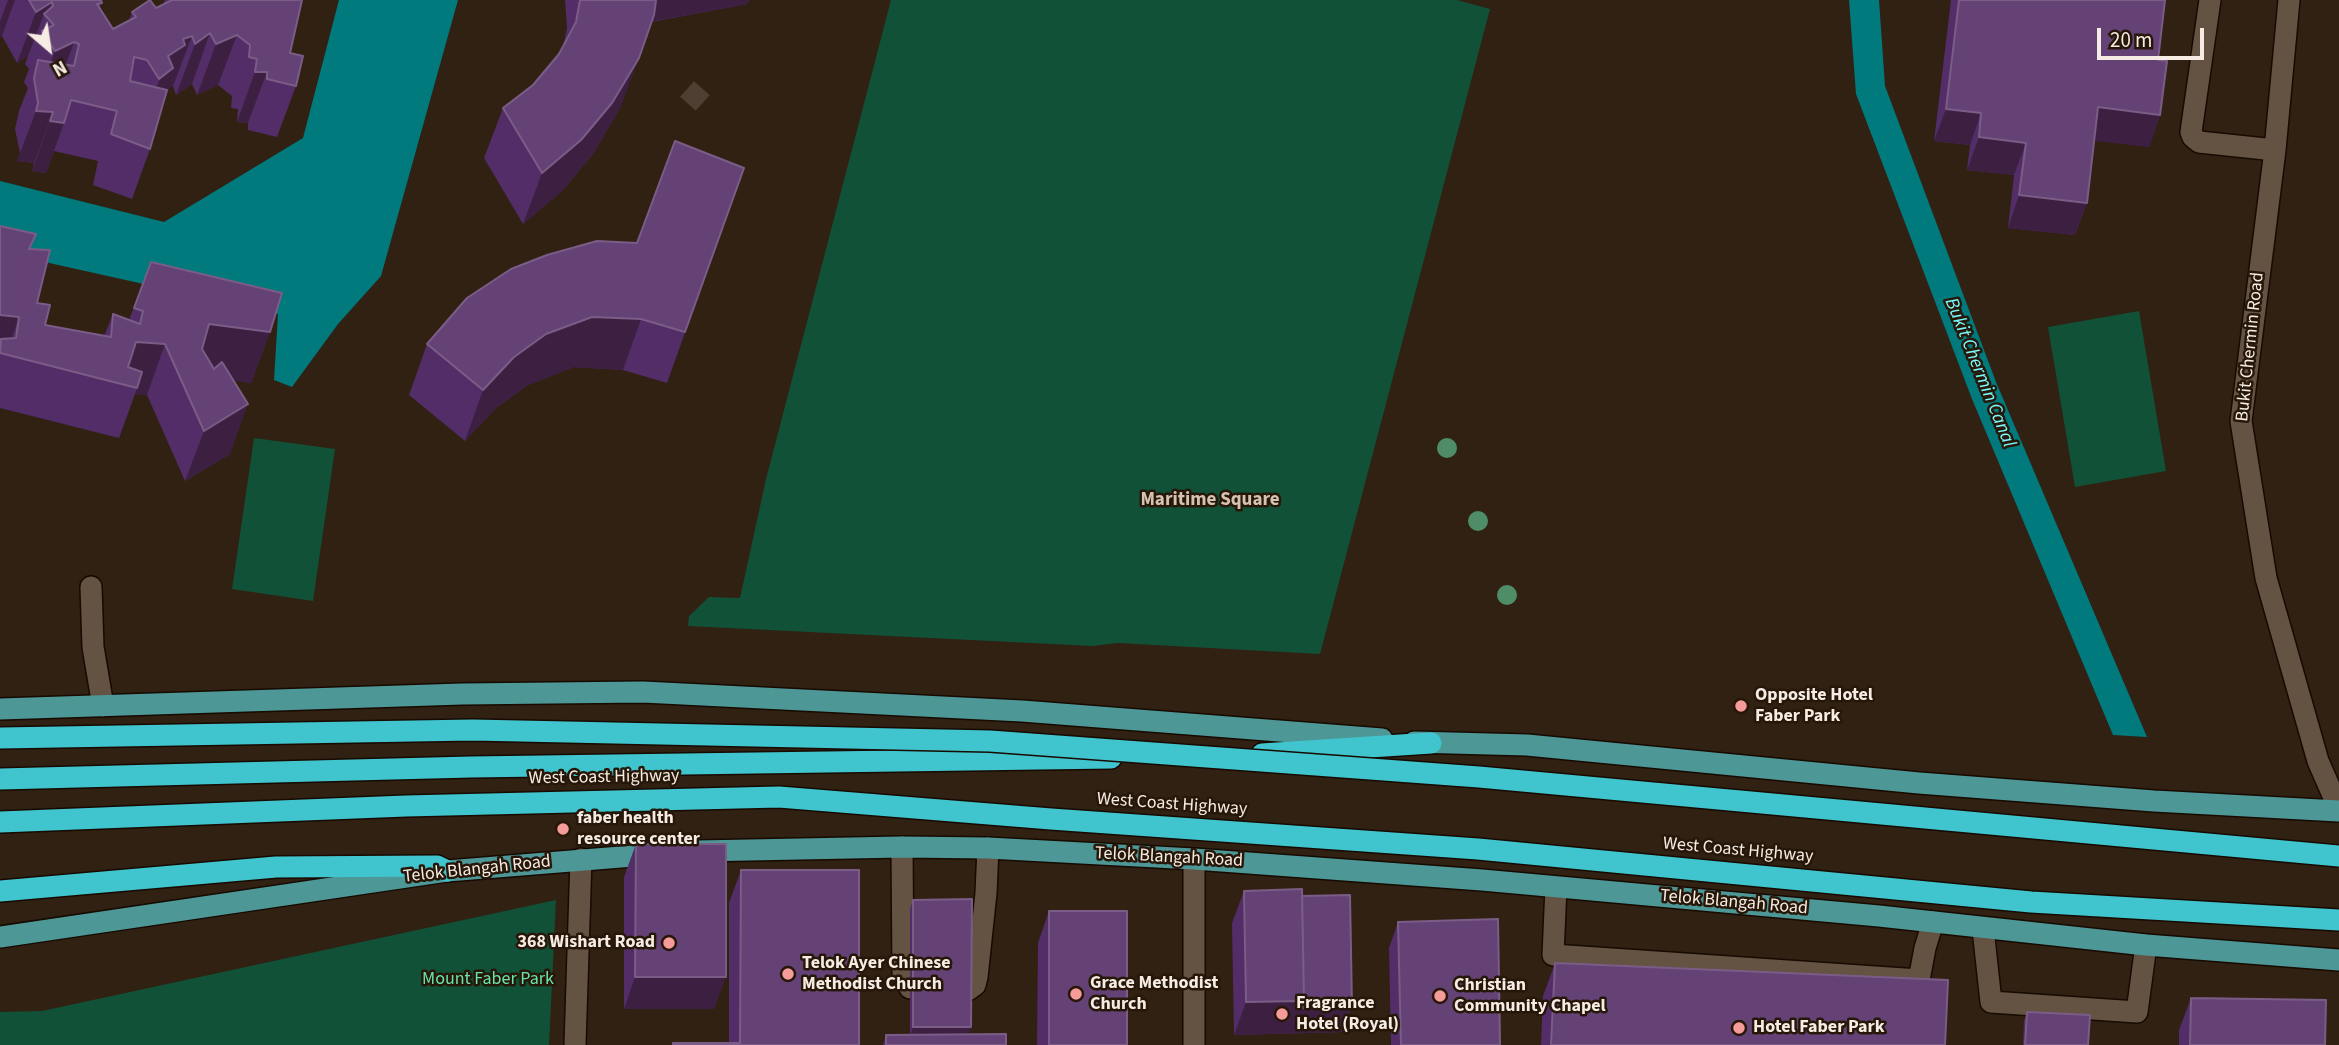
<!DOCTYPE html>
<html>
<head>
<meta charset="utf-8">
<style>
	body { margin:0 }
	#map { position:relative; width:2339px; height:1045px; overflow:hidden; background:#302113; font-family:"Source Sans 3",sans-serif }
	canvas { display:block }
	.north { position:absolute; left:14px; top:14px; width:70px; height:70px; -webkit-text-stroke:5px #261709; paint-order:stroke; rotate:151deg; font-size:19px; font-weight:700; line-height:28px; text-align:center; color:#f6ece3 }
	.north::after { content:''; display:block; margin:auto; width:24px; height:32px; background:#f6ece3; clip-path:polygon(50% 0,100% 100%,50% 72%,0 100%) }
	.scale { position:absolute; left:2097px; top:28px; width:107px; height:32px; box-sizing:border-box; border:4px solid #f6ece3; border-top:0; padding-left:9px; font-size:21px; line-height:24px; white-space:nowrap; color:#f6ece3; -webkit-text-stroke:5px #261709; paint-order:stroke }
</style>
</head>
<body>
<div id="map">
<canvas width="2339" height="1045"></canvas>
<div class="north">N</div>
<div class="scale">20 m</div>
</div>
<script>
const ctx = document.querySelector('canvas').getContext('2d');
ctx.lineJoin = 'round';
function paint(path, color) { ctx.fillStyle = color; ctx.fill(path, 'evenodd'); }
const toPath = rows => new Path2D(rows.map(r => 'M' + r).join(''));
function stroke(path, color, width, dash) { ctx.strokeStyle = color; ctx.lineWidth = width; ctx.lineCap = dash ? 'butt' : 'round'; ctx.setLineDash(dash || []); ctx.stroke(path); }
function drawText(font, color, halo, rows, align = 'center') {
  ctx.font = font + ' "Source Sans 3",sans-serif'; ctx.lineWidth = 5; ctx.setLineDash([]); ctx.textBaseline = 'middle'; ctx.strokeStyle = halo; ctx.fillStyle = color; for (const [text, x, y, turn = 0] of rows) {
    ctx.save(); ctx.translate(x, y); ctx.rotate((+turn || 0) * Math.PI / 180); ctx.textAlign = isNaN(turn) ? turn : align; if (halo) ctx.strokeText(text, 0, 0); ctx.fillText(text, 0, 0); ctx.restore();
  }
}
paint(toPath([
	[891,0,1457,0,1490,9,1320,654,1118,643,1092,646,688,626,689,616,709,597,740,598,766,479],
	[2139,311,2166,471,2075,487,2048,327],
	[254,438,335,449,313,601,232,589],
	[556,900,549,1045,0,1045,0,1012,42,1011]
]), '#115137');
paint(toPath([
	[339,0,458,0,381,276,338,324,292,387,274,380,278,314,0,252,0,181,164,222,303,138],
	[1849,0,1879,0,1885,86,1996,382,2147,737,2113,735,1972,399,1856,94]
]), '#017a7d');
stroke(toPath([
	[687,89,704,104]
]), '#4e3f32', 21, [21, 10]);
const minor = toPath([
	[2210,0,2191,132,2193,137,2199,142,2275,150],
	[2289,0,2275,150,2241,421,2266,578,2318,761,2339,809],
	[91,587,93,647,103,706],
	[902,847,903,975,910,988],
	[1194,859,1194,1045],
	[1556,887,1553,955,1919,980,1925,948,1933,922],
	[1983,929,1991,1002,2137,1012,2146,945],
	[968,990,975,985,977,977,986,893,988,848],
	[575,1045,581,859]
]);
const major = toPath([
	[0,709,462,694,643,692,1022,711,1382,739],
	[1414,742,1527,745,1919,783,2154,801,2339,811],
	[698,851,902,847,988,848,1194,859,1482,880,1879,916,2146,945,2339,960],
	[0,937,447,871,658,854]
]);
const highway = toPath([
	[1262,754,1431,743],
	[0,779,471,767,1111,758],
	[0,822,406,806,779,797,1051,819,1478,849,2031,902,2339,920],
	[0,891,276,867,437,866,447,871]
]);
stroke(minor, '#170a01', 24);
stroke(major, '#170a01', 24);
stroke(highway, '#170a01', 24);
stroke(minor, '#645243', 21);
stroke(major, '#4e9797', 21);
stroke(highway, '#40c5cf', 21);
const highwayBridge = toPath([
	[0,738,473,730,990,741,1479,777,2339,856]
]);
stroke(highwayBridge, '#170a01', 24, []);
stroke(highwayBridge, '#40c5cf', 21);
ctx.fillStyle = '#4e8d68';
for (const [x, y] of [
	[1447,448],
	[1478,521],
	[1507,595]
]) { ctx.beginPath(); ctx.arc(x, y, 10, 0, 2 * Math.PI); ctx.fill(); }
paint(toPath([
	[0,0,101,0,100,9,113,29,129,20,132,12,156,8,163,5,165,0,302,0,290,53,296,86,277,137,248,130,248,123,237,122,238,109,231,108,232,96,218,85,197,95,192,84,176,95,173,86,169,88,167,95,165,97,150,149,132,199,93,185,98,161,54,151,46,173,32,171,34,163,17,161,20,153,15,129,19,111,28,88,24,82,29,69,25,64,28,56,17,63,2,36,0,37],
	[565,0,749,0,747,4,651,22,620,108,593,154,562,191,523,224,484,158,503,108,533,85,559,54,563,47,567,28],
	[1951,0,2165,0,2158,60,2160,115,2149,147,2094,140,2087,203,2075,235,2008,228,2014,175,1967,170,1970,145,1934,141],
	[744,168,667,383,623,370,574,367,528,385,496,408,465,441,409,395,427,344,637,243],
	[0,226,30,249,37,303,45,325,104,336,113,314,129,320,151,262,270,332,251,383,233,380,230,454,185,481,147,395,135,394,119,438,0,408],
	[636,844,714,1009,624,1009,624,877],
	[741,870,859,1045,672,1045,673,1043,729,1043,729,903],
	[1244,891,1302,896,1343,1032,1234,1035,1232,923],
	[913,900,971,1027,968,1035,1006,1045,883,1045,886,1035,910,1035,910,909],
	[1049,911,1127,1045,1037,1045,1038,943],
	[1398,922,1500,1045,1391,1045,1389,948],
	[1555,963,1945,1045,1541,1045,1543,996],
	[2191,998,2325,1045,2179,1045,2179,1030],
	[2027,1012,2088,1045,2023,1045,2024,1021]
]), '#522d68');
paint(toPath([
	[8,0,15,0,2,36,0,37,0,22],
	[651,0,749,0,747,4,643,23],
	[52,2,46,17,44,14,28,56,17,63,36,12],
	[210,33,192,84,176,95,195,44],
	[237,35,218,85,197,95,216,44],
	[192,36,173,86,169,88,167,95,150,106,168,56,183,39],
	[74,42,56,93,37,98,55,51],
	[639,58,620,108,593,154,562,191,523,224,542,173],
	[255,72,267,72,248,123,237,122],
	[2098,107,2160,115,2149,147,2087,140],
	[1946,109,1981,113,1970,145,1934,141],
	[36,111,53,112,34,163,17,161],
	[50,121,64,123,46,173,32,171],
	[1979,137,2026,143,2014,175,1967,170],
	[2019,195,2087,203,2075,235,2008,228],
	[0,315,19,317,6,355,1,339,0,342],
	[592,317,641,319,623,370,574,367,528,385,496,408,465,441,483,390,514,357,546,334],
	[209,324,270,332,251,383,190,375],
	[136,342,165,344,147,395,135,394,137,388,120,384],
	[248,404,230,454,185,481,204,431],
	[635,977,726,977,714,1009,624,1009],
	[1304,1001,1352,1007,1343,1032,1234,1035,1246,1002],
	[913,1027,971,1027,968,1036,910,1036]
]), '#3d2041');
const building = toPath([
	[29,0,101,0,102,3,97,4,113,29,136,17,132,12,150,0,156,8,172,0,302,0,290,53,303,56,296,86,267,79,267,72,255,72,257,59,249,57,250,45,237,35,216,44,210,33,195,44,192,36,183,39,185,45,168,56,173,68,159,79,147,60,134,57,130,81,167,90,150,149,111,134,117,111,71,100,64,123,50,121,53,112,36,111,38,103,34,78,38,60,74,66,79,44,74,42,55,51,42,31,54,25,44,14,53,6,52,2,36,12,29,0],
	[580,0,656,0,654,15,639,58,612,103,581,140,542,173,503,108,533,85,559,54,576,22,580,0],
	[1959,0,2165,0,2158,60,2167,61,2160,115,2098,107,2087,203,2019,195,2026,143,1979,137,1981,113,1946,109,1959,0],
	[675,141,744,168,685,332,641,319,592,317,546,334,514,357,483,390,427,344,467,298,511,269,547,255,597,241,637,243,675,141],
	[0,226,36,234,29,249,50,250,37,303,50,305,45,325,111,337,113,314,140,324,143,311,134,308,151,262,282,293,270,332,209,324,202,349,214,369,222,362,248,404,204,431,165,344,136,342,128,367,142,372,137,388,0,353,1,339,16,338,19,317,0,315,0,226],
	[636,844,726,844,726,977,635,977,636,844],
	[741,870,859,870,859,1045,673,1045,673,1043,740,1043,741,870],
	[1302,889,1304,1001,1246,1002,1244,891,1302,889],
	[1350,895,1352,1007,1302,1008,1304,1001,1302,896,1350,895],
	[972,899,971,1027,913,1027,913,900,972,899],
	[1049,911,1127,911,1127,1045,1049,1045,1049,911],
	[1498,919,1500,1045,1401,1045,1398,922,1498,919],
	[1555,963,1948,980,1945,1045,1551,1045,1555,963],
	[2191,998,2326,1000,2325,1045,2190,1045,2191,998],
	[2027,1012,2090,1015,2088,1045,2025,1045,2027,1012],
	[1006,1034,1006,1045,886,1045,886,1035,1006,1034]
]);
paint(building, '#644275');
stroke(building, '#7b5c87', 2);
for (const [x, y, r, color] of [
	[1741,706,7,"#f59b99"],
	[563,829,7,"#f59b99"],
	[669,943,7,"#f59b99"],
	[788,974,7,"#f59b99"],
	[1076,994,7,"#f59b99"],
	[1440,996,7,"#f59b99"],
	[1282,1014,7,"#f59b99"],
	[1739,1028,7,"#f59b99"]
]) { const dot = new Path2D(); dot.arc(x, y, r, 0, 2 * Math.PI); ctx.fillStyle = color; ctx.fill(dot); stroke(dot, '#261709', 2.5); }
drawText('18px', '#f6ece3', '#261709', [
	["Bukit Chermin Road",2251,347,-84],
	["West Coast Highway",604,778,-1],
	["West Coast Highway",1172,805,4],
	["West Coast Highway",1738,851,5],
	["Telok Blangah Road",1169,858,3],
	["Telok Blangah Road",477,870,-6],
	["Telok Blangah Road",1734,903,5]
]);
drawText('bold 18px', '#f6ece3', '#261709', [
	["Opposite Hotel",1755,696],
	["Faber Park",1755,717],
	["faber health",577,819],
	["resource center",577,840],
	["368 Wishart Road",655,943,"right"],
	["Telok Ayer Chinese",802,964],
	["Methodist Church",802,985],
	["Grace Methodist",1090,984],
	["Church",1090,1005],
	["Christian",1454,986],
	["Community Chapel",1454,1007],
	["Fragrance",1296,1004],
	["Hotel (Royal)",1296,1025],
	["Hotel Faber Park",1753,1028]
], 'left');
drawText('18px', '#66e6ad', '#261709', [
	["Mount Faber Park",488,980]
]);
drawText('italic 19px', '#7bfafe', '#261709', [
	["Bukit Chermin Canal",1979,373,68]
]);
drawText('bold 19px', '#d6c2b0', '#261709', [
	["Maritime Square",1210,501]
]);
</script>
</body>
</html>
